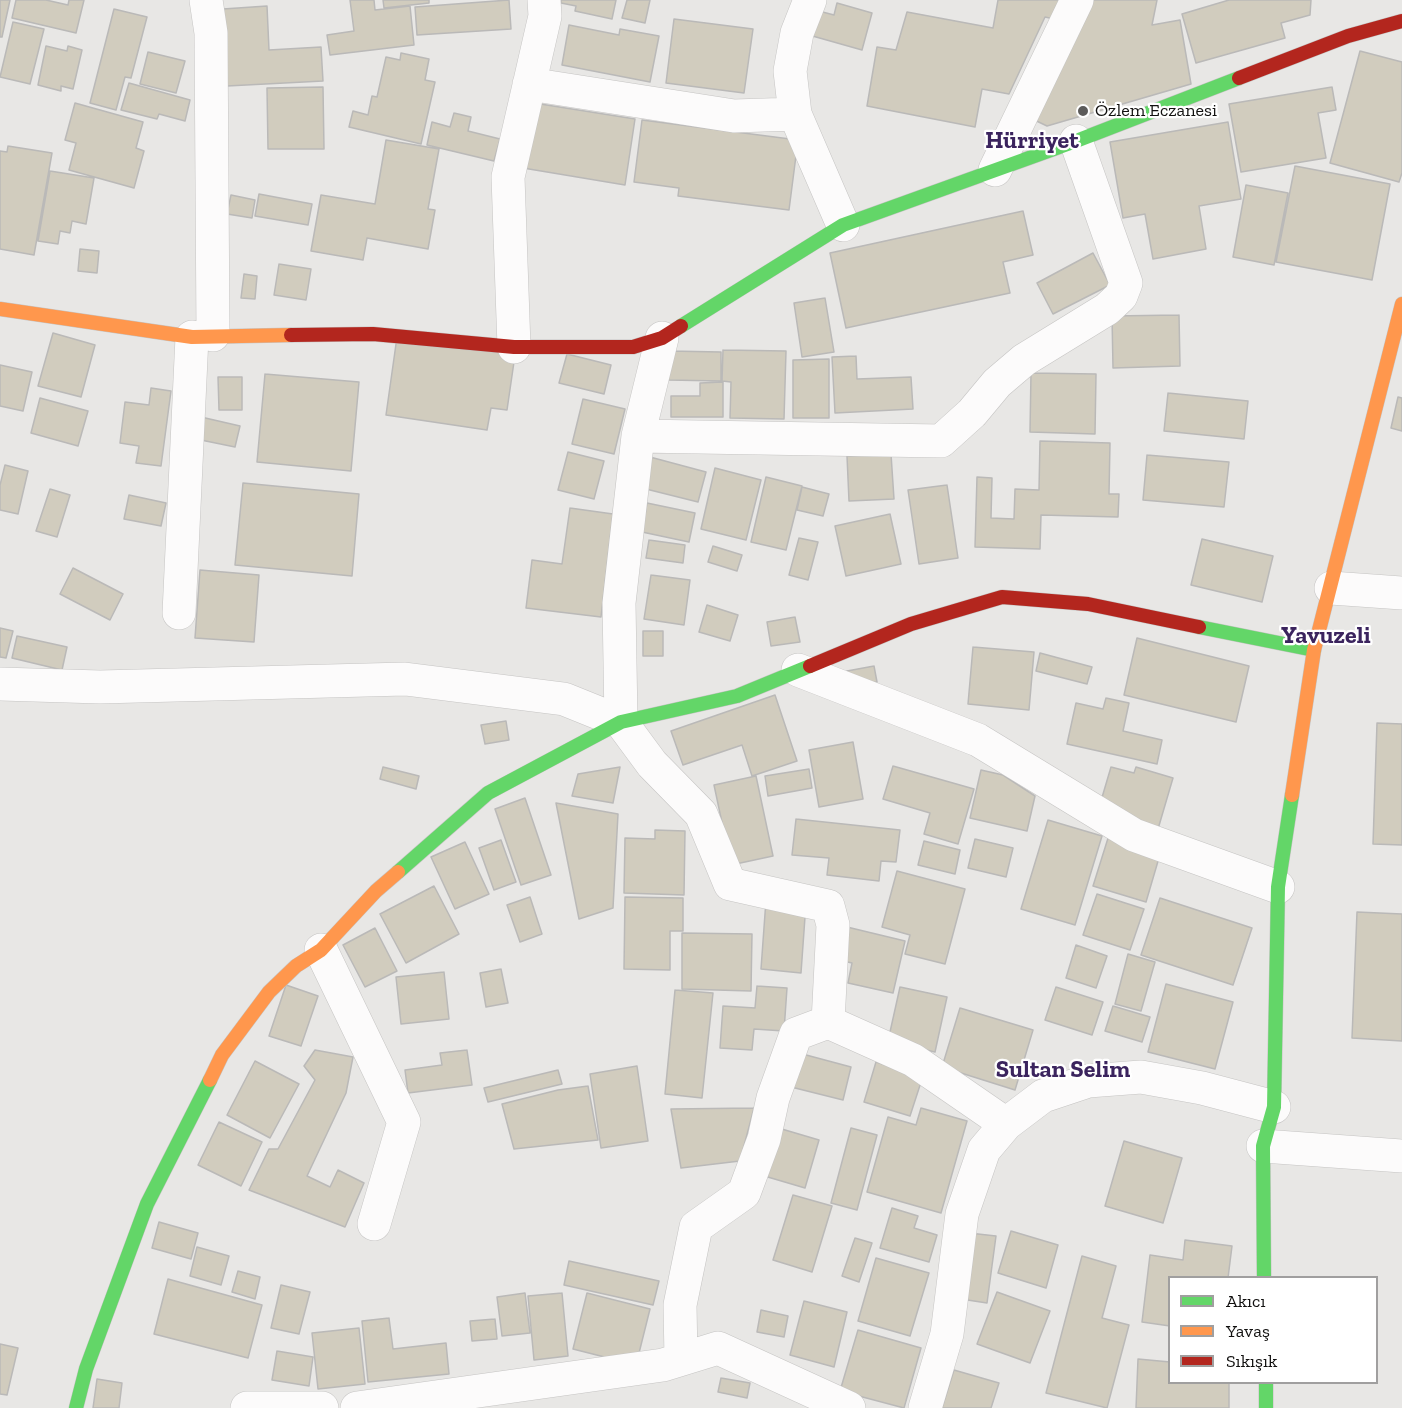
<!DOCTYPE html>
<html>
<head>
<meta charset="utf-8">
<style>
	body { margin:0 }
	#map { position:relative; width:1402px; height:1408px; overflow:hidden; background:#e8e7e5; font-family:"Zilla Slab",serif }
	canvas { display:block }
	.legend { position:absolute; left:1168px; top:1276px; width:210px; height:108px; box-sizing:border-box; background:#fff; border:2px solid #a09f9f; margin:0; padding:8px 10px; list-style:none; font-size:18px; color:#11100f }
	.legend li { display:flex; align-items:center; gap:12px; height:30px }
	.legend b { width:30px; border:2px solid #a09f9f }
</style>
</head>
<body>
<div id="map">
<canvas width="1402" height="1408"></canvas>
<ul class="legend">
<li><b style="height:8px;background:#63d668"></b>Akıcı</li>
<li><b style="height:8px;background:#ff974d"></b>Yavaş</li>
<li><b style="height:8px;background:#b3261e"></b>Sıkışık</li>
</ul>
</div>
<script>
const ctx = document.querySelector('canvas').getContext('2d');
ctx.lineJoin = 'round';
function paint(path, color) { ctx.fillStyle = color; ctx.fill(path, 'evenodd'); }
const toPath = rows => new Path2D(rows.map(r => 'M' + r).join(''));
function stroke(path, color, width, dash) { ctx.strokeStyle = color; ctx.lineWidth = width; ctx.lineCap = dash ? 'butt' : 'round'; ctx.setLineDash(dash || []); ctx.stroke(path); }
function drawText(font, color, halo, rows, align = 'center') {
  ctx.font = font + ' "Zilla Slab",serif'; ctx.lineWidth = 4.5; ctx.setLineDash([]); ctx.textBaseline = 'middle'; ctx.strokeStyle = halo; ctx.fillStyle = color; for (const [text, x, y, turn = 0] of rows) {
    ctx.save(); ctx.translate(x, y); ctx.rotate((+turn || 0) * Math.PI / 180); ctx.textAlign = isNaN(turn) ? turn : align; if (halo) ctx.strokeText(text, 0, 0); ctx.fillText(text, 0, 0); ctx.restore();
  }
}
const building = toPath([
	[0,0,10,0,2,37,0,37,0,0],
	[16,0,46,0,68,5,69,0,84,0,76,33,12,18,16,0],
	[350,0,374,0,375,10,410,6,414,45,330,55,327,35,354,31,350,0],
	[383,0,429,0,429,3,384,8,383,0],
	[509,0,511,29,417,35,415,7,509,0],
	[561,0,616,0,612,19,575,11,576,6,561,3,561,0],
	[627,0,650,0,645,23,622,18,627,0],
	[998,0,1064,0,1054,19,1045,17,1009,94,982,89,975,127,867,106,877,47,896,50,907,12,993,28,998,0],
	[1081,0,1157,0,1152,25,1180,20,1191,84,1047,126,1024,115,1081,0],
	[1229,0,1311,0,1310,15,1281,23,1285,38,1196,63,1182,14,1229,0],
	[837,3,872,13,862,50,809,35,815,10,834,15,837,3],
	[267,6,269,50,321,47,323,81,227,86,223,9,267,6],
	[114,9,147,17,131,78,125,77,116,110,90,103,114,9],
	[674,19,753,29,744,93,666,83,674,19],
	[13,22,44,29,30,84,0,77,13,22],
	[569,25,619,35,620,29,659,36,650,82,562,65,569,25],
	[46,46,67,51,68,46,82,50,73,89,61,86,61,91,38,85,46,46],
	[1360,51,1402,62,1402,173,1399,182,1330,163,1360,51],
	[148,52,185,61,176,93,140,84,148,52],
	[401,53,429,59,425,80,435,82,421,144,349,127,353,111,368,115,372,96,377,97,386,57,400,60,401,53],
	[129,83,190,100,185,121,159,114,157,119,121,110,129,83],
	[323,87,324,149,268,149,267,88,323,87],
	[1332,87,1336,110,1318,113,1326,158,1241,172,1229,104,1332,87],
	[75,103,143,122,136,148,144,151,134,188,69,170,76,143,65,140,75,103],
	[534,103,635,119,625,185,523,168,534,103],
	[454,113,471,117,468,131,500,139,494,161,427,145,432,122,450,127,454,113],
	[642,120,798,140,789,210,678,196,679,188,634,182,642,120],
	[1228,122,1241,199,1199,206,1206,249,1153,259,1145,214,1123,218,1110,142,1228,122],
	[386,140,439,149,428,209,435,210,428,249,367,238,363,260,311,251,321,195,375,204,386,140],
	[8,146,52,153,34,255,0,249,0,151,7,152,8,146],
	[1295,166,1390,184,1372,280,1276,262,1295,166],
	[50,171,94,178,86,224,72,221,70,233,60,231,58,244,38,241,50,171],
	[1246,185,1288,193,1274,265,1233,257,1246,185],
	[259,194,312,204,308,225,255,216,259,194],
	[231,195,255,200,252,218,227,214,231,195],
	[1023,211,1033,255,1003,262,1010,293,846,328,830,253,1023,211],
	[80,249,99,251,97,273,78,271,80,249],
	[1093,253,1110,285,1053,314,1037,283,1093,253],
	[279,264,311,269,306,300,274,295,279,264],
	[244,274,257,276,255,299,241,298,244,274],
	[825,298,834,352,802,357,794,303,825,298],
	[1179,315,1180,366,1113,368,1112,316,1179,315],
	[53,333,95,345,81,397,38,386,53,333],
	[397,337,515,355,507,410,491,408,487,430,386,415,397,337],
	[723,350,786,351,784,419,730,418,731,382,722,381,723,350],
	[669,351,721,352,721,381,668,380,669,351],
	[567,354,611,365,604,394,559,383,567,354],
	[856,356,857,379,911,377,913,409,835,413,832,357,856,356],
	[829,359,829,418,793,418,793,360,829,359],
	[0,365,32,372,23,411,0,406,0,365],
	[1031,373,1096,374,1095,434,1030,432,1031,373],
	[265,374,359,382,351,471,257,462,265,374],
	[218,377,242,377,242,410,219,410,218,377],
	[723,382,723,417,671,417,671,396,700,396,700,383,723,382],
	[151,388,171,391,161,466,136,463,139,446,120,443,125,402,149,405,151,388],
	[1168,393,1248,401,1244,439,1164,431,1168,393],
	[1398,397,1402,398,1402,431,1391,428,1398,397],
	[40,398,88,411,78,446,31,433,40,398],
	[583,399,625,409,614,454,572,444,583,399],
	[201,417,240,426,235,447,196,439,201,417],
	[1040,441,1110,443,1109,494,1119,494,1118,517,1041,515,1040,549,975,547,977,477,992,478,991,518,1014,519,1015,489,1039,490,1040,441],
	[568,452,604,461,594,499,558,490,568,452],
	[891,454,894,499,849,501,847,456,891,454],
	[1147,455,1229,462,1224,507,1143,500,1147,455],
	[650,457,706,472,698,502,642,488,650,457],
	[5,465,28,471,18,514,0,510,0,485,5,465],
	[715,468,761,480,746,540,701,529,715,468],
	[766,477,802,486,786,550,751,542,766,477],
	[243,483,359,494,352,576,235,565,243,483],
	[947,485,958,558,919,564,908,490,947,485],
	[802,487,829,494,823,516,797,510,802,487],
	[50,489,70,495,57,537,36,531,50,489],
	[129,495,166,503,161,526,124,519,129,495],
	[647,503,695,513,689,542,642,532,647,503],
	[570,508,613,514,601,617,526,608,532,560,562,564,570,508],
	[890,514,901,564,846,576,835,526,890,514],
	[799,538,818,542,808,580,789,575,799,538],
	[1202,539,1273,556,1262,602,1191,585,1202,539],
	[649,540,685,545,683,563,646,558,649,540],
	[713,546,742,555,737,571,708,562,713,546],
	[73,568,123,594,110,620,60,594,73,568],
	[200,570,259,575,254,642,195,638,200,570],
	[651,575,690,580,684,625,644,619,651,575],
	[707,605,738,615,730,641,699,632,707,605],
	[795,617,800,642,771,646,767,622,795,617],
	[0,628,13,631,6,658,0,657,0,628],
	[643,631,663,631,663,656,643,656,643,631],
	[17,636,67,647,62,670,12,658,17,636],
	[1137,638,1249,666,1236,722,1124,695,1137,638],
	[973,647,1034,652,1029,710,968,704,973,647],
	[1040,653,1092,667,1087,684,1036,671,1040,653],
	[874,666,877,682,850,686,847,671,874,666],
	[775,695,797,761,752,776,742,745,683,765,671,731,775,695],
	[1106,698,1129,703,1123,731,1162,740,1157,764,1067,744,1076,703,1103,709,1106,698],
	[506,721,509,740,485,744,481,725,506,721],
	[1377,723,1402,724,1402,845,1373,844,1377,723],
	[853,742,863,799,819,807,809,750,853,742],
	[893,766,974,789,958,844,924,834,930,813,883,799,893,766],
	[383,767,419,776,416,789,380,779,383,767],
	[620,767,613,803,572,796,578,774,620,767],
	[1111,767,1134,773,1136,767,1173,778,1158,829,1098,811,1111,767],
	[809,769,812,788,768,796,765,776,809,769],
	[981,770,1003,775,1035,796,1027,831,970,818,981,770],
	[756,776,773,856,731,865,714,785,756,776],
	[525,798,551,875,521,885,495,809,525,798],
	[556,803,618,814,613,908,579,919,556,803],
	[796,819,900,830,896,862,881,861,879,881,827,875,829,858,792,855,796,819],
	[1048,820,1102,836,1075,925,1021,909,1048,820],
	[655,830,685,831,684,895,624,893,625,838,655,839,655,830],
	[1109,835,1161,851,1146,902,1093,886,1109,835],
	[975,839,1013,848,1006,877,968,868,975,839],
	[501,840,516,882,494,890,479,848,501,840],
	[924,841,960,850,955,874,918,865,924,841],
	[465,842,489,894,455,909,431,857,465,842],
	[897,871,965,889,945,964,905,954,910,935,882,927,897,871],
	[434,886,459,934,406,963,380,914,434,886],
	[1097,894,1144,909,1130,950,1083,935,1097,894],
	[530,897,542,934,520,942,507,905,530,897],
	[625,897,683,898,683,931,670,931,670,970,624,969,625,897],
	[1160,898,1252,928,1233,985,1141,955,1160,898],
	[766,900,806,903,801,973,761,969,766,900],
	[1357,912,1402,914,1402,1041,1352,1038,1357,912],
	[847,927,905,941,893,993,848,983,852,963,839,960,847,927],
	[375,928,397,971,365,987,343,945,375,928],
	[682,933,752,934,751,991,682,989,682,933],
	[1076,945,1107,956,1096,988,1066,978,1076,945],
	[1128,954,1155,962,1141,1011,1115,1004,1128,954],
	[501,969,508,1003,486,1007,480,973,501,969],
	[444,972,449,1019,401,1024,396,977,444,972],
	[1166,984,1233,1002,1215,1069,1148,1052,1166,984],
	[286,985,318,996,301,1046,269,1036,286,985],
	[757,986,787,988,784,1031,754,1029,752,1050,720,1048,723,1006,755,1008,757,986],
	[900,987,947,997,935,1052,888,1041,900,987],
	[1056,987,1103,1002,1092,1035,1045,1020,1056,987],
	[675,990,713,993,702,1098,665,1094,675,990],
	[1113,1006,1150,1017,1142,1042,1105,1031,1113,1006],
	[960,1008,1033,1030,1015,1090,942,1067,960,1008],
	[315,1050,353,1057,346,1093,307,1176,330,1187,338,1170,364,1183,345,1227,249,1190,269,1149,278,1149,315,1080,304,1066,315,1050],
	[467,1050,472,1085,408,1093,405,1070,442,1065,440,1053,467,1050],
	[795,1052,851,1067,843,1100,787,1086,795,1052],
	[255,1061,299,1084,270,1138,227,1115,255,1061],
	[876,1062,923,1076,910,1116,864,1102,876,1062],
	[637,1066,648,1141,601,1148,590,1074,637,1066],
	[558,1070,562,1084,488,1102,484,1088,558,1070],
	[588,1086,598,1140,514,1149,502,1104,558,1090,588,1086],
	[754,1108,740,1161,681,1168,671,1109,754,1108],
	[921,1108,967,1121,941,1213,867,1192,888,1117,916,1125,921,1108],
	[219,1122,262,1142,241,1186,198,1165,219,1122],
	[775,1127,819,1140,805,1188,761,1175,775,1127],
	[851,1128,877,1135,857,1210,831,1203,851,1128],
	[1124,1141,1182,1158,1163,1223,1105,1206,1124,1141],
	[793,1195,832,1206,812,1272,773,1260,793,1195],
	[892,1208,918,1216,914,1228,937,1235,929,1262,880,1248,892,1208],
	[159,1222,198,1233,191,1259,152,1248,159,1222],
	[1011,1231,1058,1245,1046,1288,998,1273,1011,1231],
	[969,1233,996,1236,987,1303,961,1299,969,1233],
	[855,1238,872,1243,859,1282,842,1276,855,1238],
	[1185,1240,1232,1246,1228,1278,1170,1278,1170,1326,1142,1322,1150,1255,1183,1260,1185,1240],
	[197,1247,229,1256,221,1285,190,1276,197,1247],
	[1082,1256,1116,1266,1102,1318,1129,1325,1107,1408,1046,1393,1082,1256],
	[876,1258,929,1273,910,1336,858,1321,876,1258],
	[569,1261,659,1281,653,1305,564,1285,569,1261],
	[238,1271,260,1277,255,1299,232,1292,238,1271],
	[168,1279,262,1305,248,1358,154,1334,168,1279],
	[281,1285,310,1292,299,1334,271,1328,281,1285],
	[997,1292,1050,1311,1030,1363,977,1344,997,1292],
	[525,1293,530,1333,502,1336,497,1297,525,1293],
	[562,1293,568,1356,534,1360,528,1296,562,1293],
	[587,1293,650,1309,636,1365,573,1349,587,1293],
	[804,1301,847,1312,834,1367,790,1355,804,1301],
	[761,1310,788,1316,784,1337,757,1332,761,1310],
	[389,1318,393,1349,446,1343,449,1374,368,1382,362,1321,389,1318],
	[495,1319,497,1339,472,1341,470,1321,495,1319],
	[359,1328,365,1384,318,1389,312,1333,359,1328],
	[858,1330,921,1348,904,1408,840,1391,858,1330],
	[0,1344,18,1348,7,1395,0,1394,0,1344],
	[277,1351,313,1357,309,1386,272,1380,277,1351],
	[1138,1359,1170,1362,1170,1382,1229,1382,1229,1408,1136,1408,1138,1359],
	[954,1370,999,1383,991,1408,942,1408,954,1370],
	[721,1378,750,1383,747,1398,718,1392,721,1378],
	[97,1379,122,1383,119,1408,93,1408,97,1379]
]);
paint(building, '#d1ccbe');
stroke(building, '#bab9b8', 1.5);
const street = toPath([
	[206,0,211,33,213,335],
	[810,0,797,33,790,71,795,114,843,225],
	[529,84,734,116,795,114],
	[995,170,1077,0],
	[514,347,508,177,545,16,544,0],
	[638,436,941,441,972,413,997,383,1024,360,1107,309,1121,296,1126,283,1076,141],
	[1331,588,1402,593],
	[179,613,192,337],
	[798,670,978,740,1134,835,1278,887],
	[0,684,100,687,405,679,564,699,621,722,652,764,701,814,730,884,828,906,833,925,828,1022,796,1034,773,1098,764,1139,744,1193,696,1227,680,1305,681,1359],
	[621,722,619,603,638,436,662,338],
	[321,950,404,1122,374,1224],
	[828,1022,913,1060,1006,1124],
	[1263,1146,1402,1156],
	[247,1408,322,1408],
	[357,1408,663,1365,718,1348,849,1408],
	[925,1408,947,1334,962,1214,984,1150,1006,1124,1043,1096,1088,1081,1141,1077,1202,1088,1274,1107]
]);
const fast = toPath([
	[681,326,843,225,1076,141,1239,78],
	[1199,627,1314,650],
	[398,872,488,793,621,722,737,696,810,666],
	[1264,1278,1263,1146,1274,1107,1278,887,1292,795],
	[1266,1382,1266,1408],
	[76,1408,86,1369,147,1204,210,1080]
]);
const slow = toPath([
	[0,309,192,337,291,335],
	[1292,795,1314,650,1402,304],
	[210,1080,222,1055,269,992,296,966,321,950,376,891,398,872]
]);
const jam = toPath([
	[1239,78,1348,36,1402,21],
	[291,335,373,334,514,347,633,347,662,338,681,326],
	[810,666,911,624,1002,597,1088,604,1199,627]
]);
stroke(street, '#c5c4c3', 34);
stroke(fast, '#c5c4c3', 15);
stroke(slow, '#c5c4c3', 15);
stroke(jam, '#c5c4c3', 15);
stroke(street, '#fcfbfb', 33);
stroke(fast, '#63d668', 14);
stroke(slow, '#ff974d', 14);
stroke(jam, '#b3261e', 14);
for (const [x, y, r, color] of [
	[1083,111,6,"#5c5b5a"]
]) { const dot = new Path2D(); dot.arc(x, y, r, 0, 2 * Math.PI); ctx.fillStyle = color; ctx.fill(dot); stroke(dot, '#fff', 2); }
drawText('18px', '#11100f', '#fff', [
	["Özlem Eczanesi",1095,111]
], 'left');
drawText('bold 24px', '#3b245e', '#fff', [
	["Hürriyet",1032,141],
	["Yavuzeli",1326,636],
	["Sultan Selim",1063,1070]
]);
</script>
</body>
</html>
